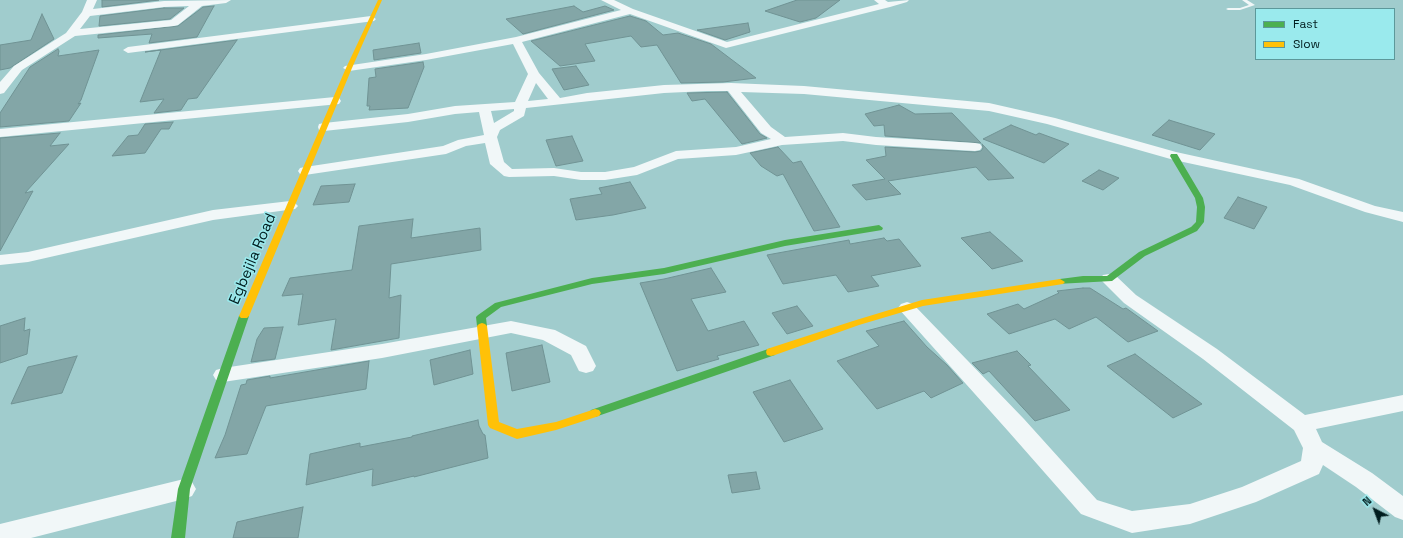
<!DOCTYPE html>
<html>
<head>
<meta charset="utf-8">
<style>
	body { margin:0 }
	#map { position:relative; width:1403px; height:538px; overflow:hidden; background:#a0cccd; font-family:"Space Grotesk",sans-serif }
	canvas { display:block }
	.legend { position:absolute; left:1255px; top:8px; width:140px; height:52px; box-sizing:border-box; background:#9aeaed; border:1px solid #5c989a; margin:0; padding:5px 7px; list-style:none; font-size:12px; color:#001c1e }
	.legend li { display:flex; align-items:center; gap:8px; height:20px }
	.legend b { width:20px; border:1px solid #5c989a }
	.north { position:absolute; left:1355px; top:490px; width:40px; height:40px; -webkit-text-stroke:3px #9aeaed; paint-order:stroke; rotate:318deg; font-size:11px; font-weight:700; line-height:16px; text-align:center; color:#001c1e }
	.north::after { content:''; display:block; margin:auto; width:14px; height:18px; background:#001c1e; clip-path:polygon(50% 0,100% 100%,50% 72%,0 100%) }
</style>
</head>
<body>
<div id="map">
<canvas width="1403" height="538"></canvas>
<ul class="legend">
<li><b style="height:5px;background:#4caf50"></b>Fast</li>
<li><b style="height:5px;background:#ffc107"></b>Slow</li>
</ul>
<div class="north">N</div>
</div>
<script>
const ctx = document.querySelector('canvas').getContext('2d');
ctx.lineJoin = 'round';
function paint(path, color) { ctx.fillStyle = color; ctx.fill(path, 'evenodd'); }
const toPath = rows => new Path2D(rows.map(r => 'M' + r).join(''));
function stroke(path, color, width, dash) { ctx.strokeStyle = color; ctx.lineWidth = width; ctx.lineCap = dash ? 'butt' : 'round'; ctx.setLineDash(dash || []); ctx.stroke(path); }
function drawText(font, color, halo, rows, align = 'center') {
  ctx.font = font + ' "Space Grotesk",sans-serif'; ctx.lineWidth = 3; ctx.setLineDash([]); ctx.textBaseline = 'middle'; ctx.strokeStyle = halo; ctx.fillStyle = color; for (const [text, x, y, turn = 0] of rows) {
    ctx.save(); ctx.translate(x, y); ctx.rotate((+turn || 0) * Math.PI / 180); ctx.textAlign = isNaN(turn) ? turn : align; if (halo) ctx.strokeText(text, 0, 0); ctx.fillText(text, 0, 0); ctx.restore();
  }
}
const building = toPath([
	[102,0,159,0,102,7,102,0],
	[797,0,840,0,816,18,800,22,765,11,797,0],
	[214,6,197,37,149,43,152,34,98,38,98,35,178,26,203,7,214,6],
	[574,6,583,12,605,6,614,10,523,34,506,19,574,6],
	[164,8,184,8,170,19,99,26,100,16,164,8],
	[42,14,54,39,10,68,0,70,0,45,31,40,42,14],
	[630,16,646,21,663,35,678,33,711,44,756,78,723,82,681,83,657,45,641,47,631,36,585,44,595,61,560,66,531,41,630,16],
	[748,23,750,32,725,40,697,30,748,23],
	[237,40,197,98,188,99,181,110,154,113,164,99,140,102,161,50,145,52,237,40],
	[419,43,421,53,374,60,373,50,419,43],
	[58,49,59,51,58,56,99,50,81,100,78,104,81,103,69,121,0,127,0,113,30,67,58,49],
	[423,62,424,67,408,108,369,110,370,106,367,106,369,78,376,77,375,69,423,62],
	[576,66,589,85,564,90,552,69,576,66],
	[727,92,760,134,767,138,742,144,705,99,692,101,687,93,727,92],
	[899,105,915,114,952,113,981,143,885,136,884,125,874,126,865,114,899,105],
	[1169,120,1215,134,1200,150,1152,135,1169,120],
	[173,122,169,129,161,129,145,153,112,156,128,136,138,135,145,124,173,122],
	[1011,125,1036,135,1039,133,1069,144,1044,163,983,139,1011,125],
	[60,133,50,146,69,144,25,193,33,191,0,251,0,138,60,133],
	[572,136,583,161,556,166,546,140,572,136],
	[982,144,1014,178,988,180,976,167,888,181,901,194,866,200,852,185,885,179,866,160,886,156,885,147,975,152,981,151,983,148,982,144],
	[778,147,793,163,801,161,840,227,814,231,783,174,777,176,761,166,750,153,778,147],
	[1099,170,1119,178,1103,190,1082,181,1099,170],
	[630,182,646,208,613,215,576,220,570,199,602,194,599,188,630,182],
	[355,184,349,202,313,205,321,186,355,184],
	[1238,197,1267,207,1254,229,1224,218,1238,197],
	[413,219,411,238,480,228,481,250,391,264,389,298,401,295,399,338,331,350,336,319,298,325,303,294,282,296,290,278,352,270,359,226,413,219],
	[990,232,1023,261,992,269,961,238,990,232],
	[884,238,887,241,899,239,921,266,871,276,879,286,848,292,836,275,783,284,767,255,849,240,850,244,884,238],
	[711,268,726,292,691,299,708,331,744,321,759,345,717,356,719,359,677,371,640,283,664,279,711,268],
	[1083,288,1090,288,1123,309,1126,308,1158,331,1128,342,1096,317,1069,329,1055,319,1009,334,987,314,1018,304,1024,309,1059,293,1057,291,1083,288],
	[797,306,813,326,787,334,772,313,797,306],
	[25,318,24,331,30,329,27,354,0,363,0,326,25,318],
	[904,321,927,347,947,365,963,383,931,398,924,391,877,409,837,361,879,346,866,331,904,321],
	[283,327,275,359,251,362,257,339,264,328,283,327],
	[542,345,550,382,512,391,506,353,542,345],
	[470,350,473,374,434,385,430,360,470,350],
	[1017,351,1031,365,1028,366,1070,410,1035,421,989,371,983,374,972,363,1017,351],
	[1135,354,1202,404,1173,418,1107,366,1135,354],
	[77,356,62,393,11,404,28,367,77,356],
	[369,361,366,389,266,406,247,454,215,458,225,435,241,385,246,384,247,380,270,376,270,378,369,361],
	[790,380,823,429,784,442,753,392,790,380],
	[478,420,479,426,483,434,485,435,488,458,414,477,414,476,372,486,373,469,306,485,310,454,360,443,360,447,412,437,412,436,478,420],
	[756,472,760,489,732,493,728,475,756,472],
	[303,507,298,538,233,538,237,522,303,507]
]);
paint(building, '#83a6a7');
stroke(building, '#709394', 1);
paint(toPath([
	[1242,0,1247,0,1255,5,1240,10,1228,10,1226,9,1228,8,1240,8,1249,5,1242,0]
]), '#f1f7f8');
paint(toPath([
	[87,0,97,0,93,9,164,1,231,0,226,3,202,6,178,25,174,26,75,36,22,70,4,93,0,94,0,82,14,66,66,33,82,12,87,0],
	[189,6,171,20,80,29,90,16,164,7,189,6],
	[601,0,614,0,633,9,727,42,879,4,874,0,885,0,888,2,909,0,907,2,890,7,726,48,630,14,522,42,539,73,560,98,587,93,664,85,731,83,804,86,989,103,1055,118,1176,152,1299,179,1375,206,1403,212,1403,222,1365,212,1290,185,1174,160,1047,124,989,111,804,94,741,92,771,127,785,137,843,133,876,137,975,143,980,144,982,147,980,150,975,151,876,145,843,141,782,145,736,155,678,159,637,175,605,180,581,180,554,176,509,177,504,176,490,164,485,143,466,146,446,154,305,175,300,174,298,171,300,168,305,167,443,146,458,140,484,135,479,112,455,114,408,122,324,131,319,130,318,127,319,124,324,123,408,114,455,106,515,102,528,74,513,44,426,60,349,71,343,68,345,66,426,54,516,37,621,10,601,0],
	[536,83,548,99,528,101,536,83],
	[707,91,728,91,761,133,771,139,736,147,676,151,634,167,605,172,581,172,554,168,512,169,504,162,497,137,500,130,524,116,526,108,664,93,707,91],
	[514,109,514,111,494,123,491,111,514,109],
	[371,16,376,19,374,21,128,53,123,50,128,47,371,16],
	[335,97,339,98,341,101,339,104,0,137,0,129,335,97],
	[290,201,295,203,298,206,295,209,213,220,28,262,0,265,0,255,28,252,213,210,290,201],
	[1109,274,1115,275,1136,295,1217,349,1305,415,1403,395,1403,411,1316,429,1322,442,1372,473,1403,496,1403,520,1395,517,1356,487,1323,465,1319,474,1256,502,1190,524,1132,533,1081,514,1008,431,898,308,901,304,907,302,913,304,1024,419,1097,500,1132,511,1190,504,1242,487,1301,461,1303,448,1294,430,1203,359,1124,303,1100,279,1103,275,1109,274],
	[511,321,555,330,586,346,596,366,593,371,586,373,579,371,571,355,543,340,511,333,382,358,223,382,216,380,213,375,216,370,223,368,382,344,511,321],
	[184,479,192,482,196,489,192,496,184,499,31,538,0,538,0,524,184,479]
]), '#f1f7f8');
paint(toPath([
	[1171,154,1177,154,1203,198,1205,207,1204,222,1197,231,1145,256,1112,281,1057,284,1055,282,1060,279,1083,276,1107,276,1139,252,1191,227,1196,222,1197,207,1195,198,1170,156,1171,154],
	[879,225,883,228,882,230,785,246,664,274,592,284,501,307,486,318,487,326,485,328,482,329,479,328,477,326,476,317,478,315,495,303,592,278,664,268,785,240,879,225],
	[244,313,249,316,190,489,185,538,171,538,178,489,239,316,244,313],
	[771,348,775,349,776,352,775,355,595,417,591,416,589,413,591,410,771,348]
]), '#4caf50');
paint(toPath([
	[378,0,382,0,352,68,249,316,247,318,241,318,239,316,346,68,378,0],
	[1060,279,1065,282,1063,284,923,306,859,325,775,355,771,356,767,355,766,352,767,349,853,321,922,300,1060,279],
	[482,323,485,324,487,326,499,422,517,429,556,422,595,409,599,410,601,413,599,416,556,430,517,439,490,428,488,425,477,326,479,324,482,323]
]), '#ffc107');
drawText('15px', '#001c1e', '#9aeaed', [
	["Egbejila Road",253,259,-67]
]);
</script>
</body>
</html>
